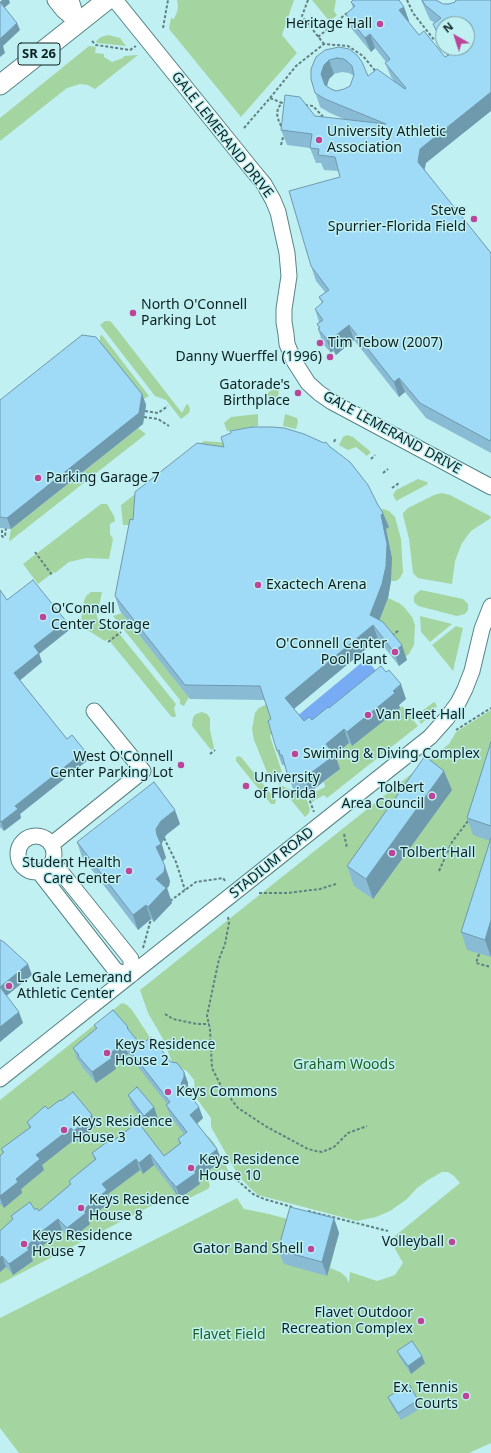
<!DOCTYPE html>
<html>
<head>
<meta charset="utf-8">
<style>
	body { margin:0 }
	#map { position:relative; width:491px; height:1453px; overflow:hidden; background:#c0f0f2; font-family:"Noto Sans",sans-serif }
	canvas { display:block }
	.north { position:absolute; left:435px; top:16px; width:40px; height:40px; box-sizing:border-box; background:#c0f0f2; border:1px solid #789d9e; border-radius:50%; rotate:321deg; font-size:11px; font-weight:700; line-height:16px; text-align:center; color:#0d2021 }
	.north::after { content:''; display:block; margin:auto; width:14px; height:18px; background:#bc4499; clip-path:polygon(50% 0,100% 100%,50% 72%,0 100%) }
</style>
</head>
<body>
<div id="map">
<canvas width="491" height="1453"></canvas>
<div class="north">N</div>
</div>
<script>
const c = document.querySelector('canvas').getContext('2d');
c.lineJoin = 'round';
function fill(path, color) {
  c.fillStyle = color;
  c.fill(path, 'evenodd');
}
function poly(rows) {
  const path = new Path2D();
  for (const r of rows) {
    if (r.length === 3) {
      path.moveTo(r[0] + r[2], r[1]);
      path.arc(r[0], r[1], r[2], 0, 2 * Math.PI);
      continue;
    }
    path.moveTo(r[0], r[1]);
    for (let i = 2; i < r.length; i += 2) path.lineTo(r[i], r[i + 1]);
  }
  return path;
}
function trace(path, color, width, dash) {
  c.strokeStyle = color;
  c.lineWidth = width;
  c.lineCap = dash ? 'butt' : 'round';
  c.setLineDash(dash || []);
  c.stroke(path);
}
function write(font, color, halo, rows, align = 'center') {
  c.font = font + ' "Noto Sans",sans-serif';
  c.lineWidth = 3;
  c.setLineDash([]);
  c.textBaseline = 'middle';
  c.strokeStyle = halo;
  c.fillStyle = color;
  for (const [text, x, y, turn = 0] of rows) {
    c.save();
    c.translate(x, y);
    c.rotate((+turn || 0) * Math.PI / 180);
    c.textAlign = isNaN(turn) ? turn : align;
    if (halo) c.strokeText(text, 0, 0);
    c.fillText(text, 0, 0);
    c.restore();
  }
}
fill(poly([
	[177,0,294,0,282,35,297,53,241,117,169,29,171,18,174,19,177,12,178,6],
	[312,0,336,0,334,11,337,15,330,22],
	[108,35,120,38,126,46,97,43,96,41,101,37],
	[89,46,96,47,95,53,104,54,104,57,112,62,123,58,124,56,138,55,95,89,88,85,80,84,67,88,0,141,0,118],
	[105,321,110,321,113,324,182,413,186,405,188,404,190,409,189,413,181,419,166,400,155,396,100,325],
	[102,335,149,396,142,400,100,348,100,336],
	[275,389,279,390,277,404,266,404,266,395,271,390],
	[258,414,258,426,227,431,224,423,231,417],
	[285,414,297,418,298,422,296,429,283,426],
	[138,428,146,434,10,541,9,540,11,529],
	[347,435,353,437,371,452,367,456,356,447,348,450,339,445,343,437],
	[204,441,232,443,130,529,129,525,123,525,121,505],
	[418,479,427,482,428,484,396,501,393,495,396,490],
	[442,493,450,495,490,516,491,518,471,531,462,543,455,561,452,584,423,579,418,578,413,573,409,539,403,515,403,513,408,508,434,495],
	[101,504,107,504,114,516,115,521,110,524,110,534,113,539,109,559,86,558,69,562,55,573,54,572,38,584,23,564],
	[383,509,389,511,395,517,401,539,403,572,400,578,396,581,391,581,392,558,386,529,389,527,381,510],
	[421,590,463,599,468,604,468,610,465,614,457,616,418,606,414,602,414,596,418,592],
	[91,592,102,592,99,606,96,613,98,620,104,626,113,626,176,704,174,708,176,716,175,717,172,717,170,715,108,639,105,641,84,628,81,621,84,601,86,596],
	[388,598,399,603,404,607,412,617,415,625,414,645,409,654,405,657,379,620],
	[122,613,189,697,184,706,180,704,180,700,113,616],
	[420,616,452,624,430,642,421,632],
	[456,626,463,628,453,671,432,645],
	[434,702,436,704,437,707,433,708,430,716,421,724,415,716],
	[267,704,278,729,270,736,282,772,275,774,271,782,254,740,252,729,255,713,259,708],
	[402,706,418,726,327,798,324,795,312,802,309,795,325,787,324,782,340,769,323,748,341,750,349,743,352,746],
	[491,710,491,1443,469,1453,19,1453,0,1428,0,1318,237,1198,244,1209,269,1214,339,1233,330,1268,340,1272,346,1277,349,1283,350,1272,377,1281,395,1275,403,1263,390,1240,460,1183,454,1176,448,1172,442,1172,428,1180,417,1188,407,1199,390,1211,376,1217,357,1221,258,1195,249,1187,238,1175,211,1127,211,1118,194,1095,195,1090,194,1080,187,1071,178,1067,172,1062,163,1039,148,1013,140,990,449,744,456,732],
	[202,712,207,714,210,718,210,730,214,748,211,750,192,726,193,717,196,714],
	[238,756,241,757,276,800,275,804,271,804,236,761,236,758],
	[278,784,294,791,295,795,305,794,310,809,309,813,305,817],
	[122,1003,127,1005,132,1010,149,1036,148,1040,188,1083,188,1088,185,1095,203,1118,188,1131,200,1131,209,1137,214,1143,229,1172,230,1176,227,1178,222,1169,208,1179,210,1186,208,1189,177,1204,172,1195,0,1284,0,1100]
]), '#a4d5a1');
fill(poly([
	[366,659,381,677,310,734,296,717]
]), '#77acf4');
const minor = poly([
	[55,0,63,10,78,23],
	[71,0,78,23],
	[115,0,254,172,264,184,273,200,278,212,287,253,289,276,284,309,284,322,286,334,287,344,294,361,308,383,319,393,332,402,491,487],
	[36,854,18],
	[52,844,143,771,94,711],
	[39,872,116,971,131,975,131,959,53,862],
	[0,1079,430,737,447,718,458,703,465,689,472,671,482,629,491,606]
]);
const major = poly([
	[0,85,107,0]
]);
trace(minor, '#588587', 17);
trace(major, '#588587', 21);
trace(poly([
	[308,0,302,16,324,44],
	[407,0,413,13,435,41],
	[163,28,168,0],
	[318,37,347,13],
	[92,41,96,45,130,50,136,46],
	[270,98,296,66,324,44,348,46,363,56,377,73],
	[305,105,313,106,325,119],
	[244,128,270,98,282,103,278,108,277,114,279,122,283,129],
	[281,145,283,137,286,138],
	[145,411,158,413,168,406],
	[144,417,158,419,169,426],
	[334,442,336,438],
	[371,459,375,455],
	[383,473,388,469],
	[392,488,399,483],
	[2,530,2,536,3,537,5,536,6,528],
	[35,552,52,575],
	[392,636,399,630],
	[108,642,121,632],
	[377,644,382,641],
	[456,730,491,708],
	[210,754,215,750],
	[274,780,281,783],
	[308,796,314,812],
	[344,834,347,848],
	[164,838,176,862,185,890],
	[439,871,452,842,468,821],
	[259,893,287,893,320,889,336,884],
	[170,901,196,882,223,878,226,882],
	[228,917,229,923,225,944,219,959,207,1016,210,1029,212,1068,221,1086,238,1108,267,1127,308,1149,316,1151,322,1152,327,1150,334,1147,348,1133,367,1126],
	[143,948,151,919],
	[479,954,476,963,491,967],
	[165,1014,173,1019,197,1024,209,1024],
	[237,1180,253,1194,264,1199,292,1207],
	[308,1211,388,1231]
]), '#608182', 2, [3, 2]);
trace(minor, '#fff', 15);
trace(major, '#fff', 19);
fill(poly([
	[421,0,436,0,443,4,491,0,426,163,424,170,491,253,491,453,426,418,405,392,399,397,354,340,336,355,333,351,331,353,323,344,318,329,319,329,317,324,319,322,315,309,322,303,319,297,325,292,316,281,311,266,340,177,338,171,324,170,321,163,316,163,310,148,287,145,281,130,315,116,346,120,330,113,320,107,311,79,339,47,368,76,394,81,391,77,385,63,386,62,375,48,371,52,351,28,346,14,353,8,351,2,404,7,409,21,408,22,419,35,445,57,447,56,444,48,467,48,443,24,443,47,439,38,433,24,435,23,430,20],
	[342,72,349,73,354,76,350,86,344,89,336,91,331,89,327,86,329,79,334,74],
	[142,394,146,405,143,424,11,529,0,528,0,400],
	[378,505,383,513,389,527,386,529,392,558,391,581,388,598,379,620,407,660,399,666,378,639,294,709,304,721,312,720,329,708,406,699,399,705,400,708,352,746,349,743,335,755,340,769,310,792,301,795,300,793,295,795,286,769,284,765,282,765,277,751,271,719,265,700,190,699,120,611,115,596,133,520],
	[0,590,7,600,66,621,69,630,39,654,42,662,20,680,67,739,85,751,88,760,20,814,21,818,4,831,1,828,0,828],
	[491,742,491,957,467,950,461,932,490,841,473,835,467,818],
	[452,790,373,899,354,886,347,866],
	[180,824,166,835,162,843,162,845,166,858,163,861,170,881,169,886,167,888,172,903,154,922,151,919,138,930,82,857,77,842],
	[94,1025,128,1027,129,1030,141,1045,171,1062,184,1072,188,1083,188,1088,187,1091,203,1118,197,1124,221,1160,198,1180,200,1184,180,1198,177,1194,176,1194,154,1165,143,1174,140,1170,108,1194,111,1201,88,1220,90,1224,71,1239,62,1230,41,1247,42,1248,31,1256,33,1261,13,1275,6,1267,0,1272,0,1231,12,1220,11,1216,35,1210,39,1211,70,1184,69,1181,94,1160,92,1153,113,1141,164,1156,179,1144,178,1139,184,1134,170,1116,166,1105,167,1104,128,1054,114,1064,116,1069,96,1083,82,1067,81,1064,77,1059,73,1048,96,1029],
	[128,1095,154,1107,158,1119,148,1127,132,1106],
	[61,1101,96,1126,78,1142,75,1139,42,1165,44,1170,21,1189,22,1193,4,1208,0,1204,0,1156,3,1154,1,1149,29,1128,27,1122],
	[334,1218,339,1233,327,1276,284,1264,278,1250],
	[397,1351,425,1363,411,1374,400,1358],
	[388,1397,418,1400,421,1408,401,1420,391,1405]
]), '#89bcd4');
fill(poly([
	[2,0,9,0,10,3,3,9,0,2],
	[404,7,409,21,405,25,399,10],
	[17,23,20,30,3,46,5,53,0,57,0,39],
	[370,34,375,48,371,52,365,38],
	[329,60,334,74,329,79,326,89,321,74,324,65],
	[491,92,491,111,426,163,423,177,418,162,420,149],
	[349,325,354,340,336,355,330,340],
	[328,337,333,351,331,353,326,338],
	[399,378,405,392,399,397,394,382],
	[142,394,146,405,143,424,11,529,7,518],
	[383,513,389,527,386,529,392,558,391,581,388,598,376,629,370,615,381,515],
	[66,621,69,630,39,654,42,662,18,682,14,673,34,646],
	[373,625,378,639,290,712,285,698],
	[402,645,407,660,399,666,394,652],
	[401,684,406,699,399,705,400,708,352,746,347,732],
	[344,729,349,743,335,755,340,769,310,792,304,778,326,744],
	[85,751,88,760,20,814,21,818,4,831,1,822,15,806],
	[444,771,452,790,373,899,366,879],
	[175,810,180,824,166,835,162,843,162,845,166,858,162,862,156,847,156,829,161,821],
	[165,866,170,881,169,886,167,888,172,903,154,922,148,907,156,879],
	[146,905,151,919,138,930,133,915],
	[491,920,491,957,485,940],
	[28,964,32,975,4,998,0,987],
	[19,1012,23,1023,0,1042,0,1027],
	[124,1043,128,1054,114,1064,116,1069,96,1083,92,1072,109,1054],
	[184,1072,188,1083,188,1088,185,1095,181,1084],
	[154,1107,158,1119,148,1127,144,1116],
	[199,1107,203,1118,194,1126,190,1115],
	[92,1115,96,1126,78,1142,74,1131],
	[71,1128,75,1139,42,1165,44,1170,21,1189,22,1193,4,1208,0,1198,0,1196,16,1179,36,1155],
	[217,1149,221,1160,198,1180,200,1184,180,1198,176,1187,193,1170],
	[150,1154,154,1165,143,1174,139,1163],
	[136,1159,140,1170,108,1194,111,1201,88,1220,90,1224,71,1239,67,1228,83,1210,102,1184],
	[172,1182,177,1194,176,1194,172,1183],
	[334,1218,339,1233,327,1276,322,1262],
	[58,1219,62,1230,41,1247,37,1235],
	[38,1237,42,1248,31,1256,33,1261,13,1275,9,1264,26,1246],
	[2,1256,6,1267,0,1272,0,1258],
	[422,1356,425,1363,411,1374,408,1366]
]), '#6f99ad');
const building = poly([
	[353,0,399,0,404,7,399,10,419,35,424,31,445,57,449,55,446,48,467,48,467,24,443,24,443,43,433,24,441,18,425,5,422,0,436,0,443,4,449,4,455,2,456,0,491,0,491,92,420,149,418,162,491,253,491,439,490,441,420,403,399,378,394,382,349,325,330,340,328,337,326,338,318,329,320,328,317,324,323,320,315,309,323,302,319,297,329,290,311,266,289,191,340,177,335,157,318,155,319,149,310,148,312,134,281,130,285,95,300,97,315,116,386,124,325,99,315,93,311,79,311,69,316,57,325,50,339,47,349,49,357,55,362,62,368,76,377,69,405,89,406,88,385,63,390,59,370,34,365,38,346,14,355,6,351,2,353,0],
	[337,58,344,59,348,62,352,66,354,75,350,86,344,89,336,91,331,89,325,85,321,74,324,65,329,60,337,58],
	[0,2,17,23,0,39,0,2],
	[82,335,96,337,142,394,139,413,7,518,0,517,0,400,82,335],
	[252,427,272,427,284,428,304,434,324,443,326,442,329,446,350,462,368,485,378,505,383,513,381,515,387,544,386,566,382,584,370,615,383,622,402,645,394,652,373,625,285,698,304,721,309,717,312,720,328,707,329,708,381,666,386,672,389,670,401,684,393,691,395,693,347,732,344,729,326,744,335,755,304,778,295,781,295,779,289,780,282,755,280,755,279,750,277,751,268,721,271,719,260,686,185,685,115,596,130,519,133,520,135,492,197,443,224,447,221,437,231,433,230,431,252,427],
	[33,580,66,621,34,646,39,653,14,673,67,739,72,735,85,751,15,806,18,809,1,822,0,821,0,590,7,600,33,580],
	[491,742,491,826,467,818,491,742],
	[425,756,444,771,366,879,347,866,425,756],
	[154,782,175,810,161,821,156,829,157,835,161,844,156,847,165,866,164,872,156,879,166,888,148,907,146,905,133,915,77,842,154,782],
	[491,838,491,920,485,940,461,932,491,838],
	[0,940,4,942,28,964,0,987,19,1012,0,1027,0,940],
	[113,1010,128,1027,127,1028,141,1045,151,1037,171,1062,177,1063,184,1072,184,1077,181,1084,199,1107,190,1115,217,1149,193,1170,196,1173,176,1187,172,1182,172,1183,150,1154,139,1163,136,1159,102,1184,107,1190,83,1210,86,1213,67,1228,58,1219,37,1235,38,1237,26,1246,29,1250,9,1264,2,1256,0,1258,0,1231,13,1219,11,1216,30,1202,35,1210,37,1208,39,1211,71,1184,69,1181,96,1159,92,1153,111,1139,113,1141,138,1122,164,1156,181,1143,178,1139,187,1132,166,1105,170,1102,124,1043,109,1054,112,1058,92,1072,78,1056,79,1055,73,1048,97,1028,94,1025,113,1010],
	[137,1087,154,1107,144,1116,128,1095,137,1087],
	[73,1092,92,1115,74,1131,71,1128,36,1155,40,1159,16,1179,18,1182,0,1196,0,1156,4,1152,1,1149,31,1127,27,1122,45,1106,48,1109,60,1100,61,1101,73,1092],
	[290,1207,334,1218,322,1262,278,1250,290,1207],
	[412,1341,422,1356,408,1366,397,1351,412,1341],
	[409,1384,418,1400,398,1413,388,1397,409,1384]
]);
fill(building, '#9fdbf7');
trace(building, '#6f99ad', 1);
for (const [x, y, r, color] of [
	[380,24,4,"#bc4499"],
	[319,140,4,"#bc4499"],
	[474,219,4,"#bc4499"],
	[133,313,4,"#bc4499"],
	[320,343,4,"#bc4499"],
	[330,357,4,"#bc4499"],
	[298,393,4,"#bc4499"],
	[38,478,4,"#bc4499"],
	[258,585,4,"#bc4499"],
	[43,617,4,"#bc4499"],
	[395,652,4,"#bc4499"],
	[368,715,4,"#bc4499"],
	[295,754,4,"#bc4499"],
	[181,765,4,"#bc4499"],
	[246,786,4,"#bc4499"],
	[432,796,4,"#bc4499"],
	[392,853,4,"#bc4499"],
	[129,871,4,"#bc4499"],
	[9,986,4,"#bc4499"],
	[107,1053,4,"#bc4499"],
	[168,1092,4,"#bc4499"],
	[64,1130,4,"#bc4499"],
	[191,1168,4,"#bc4499"],
	[81,1208,4,"#bc4499"],
	[452,1242,4,"#bc4499"],
	[24,1244,4,"#bc4499"],
	[311,1249,4,"#bc4499"],
	[421,1321,4,"#bc4499"],
	[466,1396,4,"#bc4499"]
]) {
  const dot = new Path2D();
  dot.arc(x, y, r, 0, 2 * Math.PI);
  c.fillStyle = color;
  c.fill(dot);
  trace(dot, '#c0f0f2', 1.5);
}
for (const [x, y, w] of [
	[39,54,42]
]) {
  const box = new Path2D();
  box.roundRect(x - w / 2, y - 11, w, 22, 3);
  c.fillStyle = '#c0f0f2';
  c.fill(box);
  trace(box, '#0d2021', 1);
}
write('bold 13px', '#0d2021', null, [
	["SR 26",39,54]
]);
write('14px', '#0d2021', '#c0f0f2', [
	["Heritage Hall",372,24,"right"],
	["University Athletic",327,132],
	["Association",327,148],
	["Steve",466,211,"right"],
	["Spurrier-Florida Field",466,227,"right"],
	["North O'Connell",141,305],
	["Parking Lot",141,321],
	["Tim Tebow (2007)",328,343],
	["Danny Wuerffel (1996)",322,357,"right"],
	["Gatorade's",290,385,"right"],
	["Birthplace",290,401,"right"],
	["Parking Garage 7",46,478],
	["Exactech Arena",266,585],
	["O'Connell",51,609],
	["Center Storage",51,625],
	["O'Connell Center",387,644,"right"],
	["Pool Plant",387,660,"right"],
	["Van Fleet Hall",376,715],
	["Swiming & Diving Complex",303,754],
	["West O'Connell",173,757,"right"],
	["Center Parking Lot",173,773,"right"],
	["University",254,778],
	["of Florida",254,794],
	["Tolbert",424,788,"right"],
	["Area Council",424,804,"right"],
	["Tolbert Hall",400,853],
	["Student Health",121,863,"right"],
	["Care Center",121,879,"right"],
	["L. Gale Lemerand",17,978],
	["Athletic Center",17,994],
	["Keys Residence",115,1045],
	["House 2",115,1061],
	["Keys Commons",176,1092],
	["Keys Residence",72,1122],
	["House 3",72,1138],
	["Keys Residence",199,1160],
	["House 10",199,1176],
	["Keys Residence",89,1200],
	["House 8",89,1216],
	["Keys Residence",32,1236],
	["House 7",32,1252],
	["Volleyball",444,1242,"right"],
	["Gator Band Shell",303,1249,"right"],
	["Flavet Outdoor",413,1313,"right"],
	["Recreation Complex",413,1329,"right"],
	["Ex. Tennis",458,1388,"right"],
	["Courts",458,1404,"right"]
], 'left');
write('14px', '#0d2021', '#c0f0f2', [
	["GALE LEMERAND DRIVE",222,135,52],
	["GALE LEMERAND DRIVE",392,433,29],
	["STADIUM ROAD",272,863,-39]
]);
write('14px', '#1e601e', '#c0f0f2', [
	["Graham Woods",344,1065],
	["Flavet Field",229,1335]
]);
</script>
</body>
</html>
